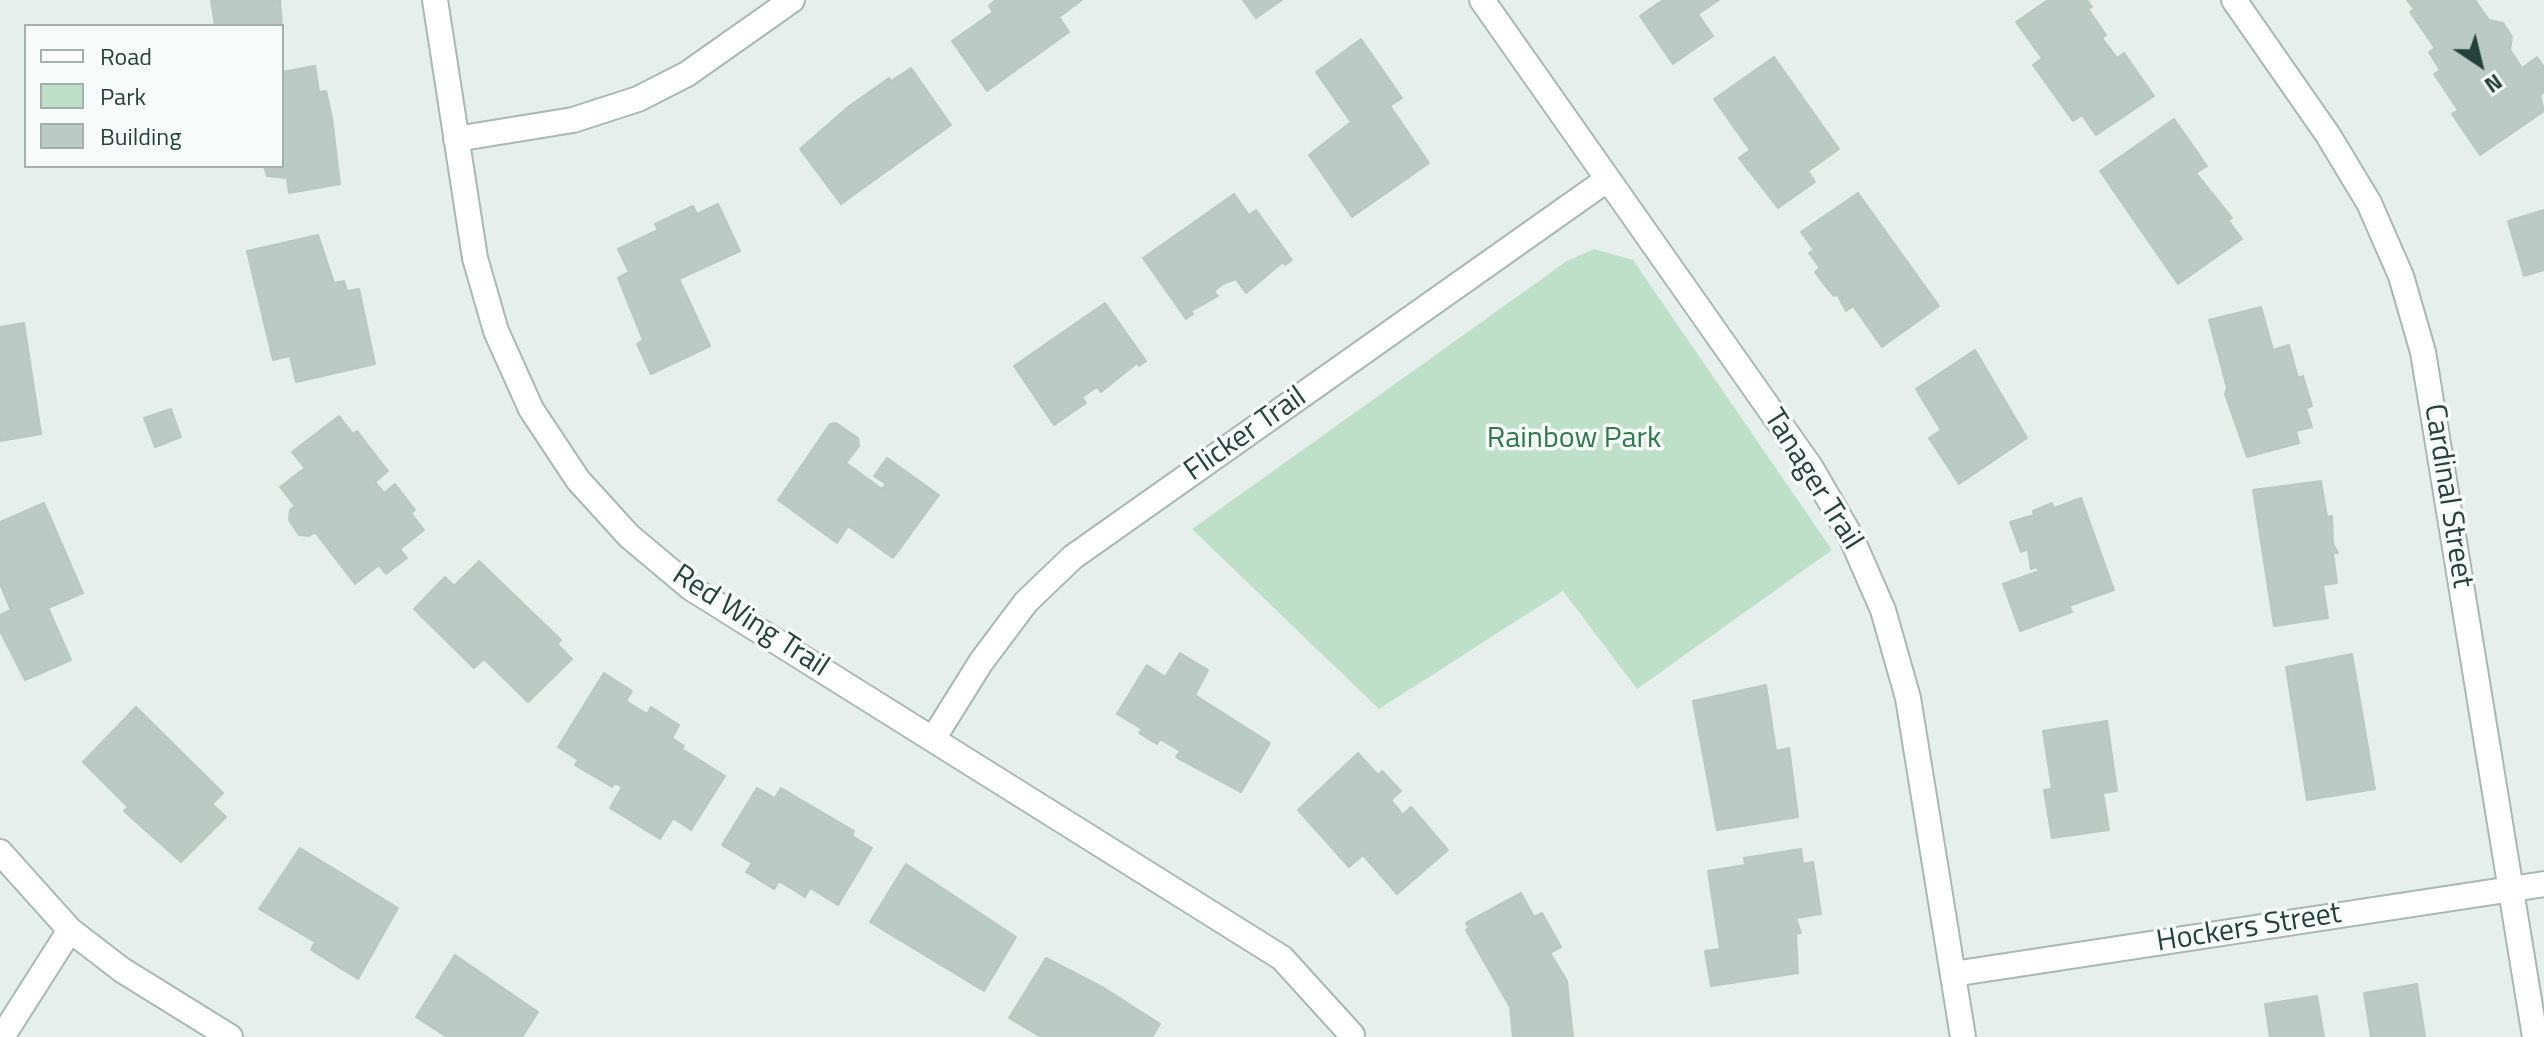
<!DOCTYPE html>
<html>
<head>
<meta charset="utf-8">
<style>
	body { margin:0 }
	#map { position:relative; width:2544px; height:1037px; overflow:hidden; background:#e6efeb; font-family:"Titillium Web",sans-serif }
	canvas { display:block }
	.legend { position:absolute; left:24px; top:24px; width:260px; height:144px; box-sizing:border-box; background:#f7fbf9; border:2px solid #a3b1ad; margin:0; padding:10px 14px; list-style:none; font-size:24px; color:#24423a }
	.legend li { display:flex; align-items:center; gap:16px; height:40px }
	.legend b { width:40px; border:2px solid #a3b1ad }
	.north { position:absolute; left:2440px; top:24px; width:80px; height:80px; -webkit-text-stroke:6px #f7fbf9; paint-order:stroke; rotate:145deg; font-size:22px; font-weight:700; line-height:32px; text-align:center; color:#24423a }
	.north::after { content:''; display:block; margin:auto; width:28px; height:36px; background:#24423a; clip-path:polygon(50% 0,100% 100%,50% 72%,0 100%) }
</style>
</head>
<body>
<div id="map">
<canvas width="2544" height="1037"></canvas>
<ul class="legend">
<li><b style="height:10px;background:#fff"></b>Road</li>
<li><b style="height:22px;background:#bfe0c8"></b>Park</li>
<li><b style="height:22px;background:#bbcac4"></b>Building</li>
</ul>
<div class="north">N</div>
</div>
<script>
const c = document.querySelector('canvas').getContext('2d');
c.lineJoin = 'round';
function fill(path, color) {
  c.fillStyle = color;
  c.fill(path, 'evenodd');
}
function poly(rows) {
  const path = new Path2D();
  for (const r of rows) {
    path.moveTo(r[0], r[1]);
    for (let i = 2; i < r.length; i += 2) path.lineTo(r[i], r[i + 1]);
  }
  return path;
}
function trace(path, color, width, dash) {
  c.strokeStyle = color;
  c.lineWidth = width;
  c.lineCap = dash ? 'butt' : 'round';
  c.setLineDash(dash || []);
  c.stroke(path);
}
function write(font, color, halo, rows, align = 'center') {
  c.font = font + ' "Titillium Web",sans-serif';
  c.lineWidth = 7;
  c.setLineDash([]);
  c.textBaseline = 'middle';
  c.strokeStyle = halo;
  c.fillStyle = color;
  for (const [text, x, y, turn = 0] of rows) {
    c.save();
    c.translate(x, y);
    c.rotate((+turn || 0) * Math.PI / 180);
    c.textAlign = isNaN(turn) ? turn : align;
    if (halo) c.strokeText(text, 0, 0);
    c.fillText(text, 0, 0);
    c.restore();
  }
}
fill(poly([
	[1594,249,1633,260,1832,550,1637,689,1563,591,1379,709,1192,529,1567,261]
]), '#bfe0c8');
const building = poly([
	[211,0,280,0,282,26,215,26,211,0],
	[996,0,1082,0,1059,17,1069,32,987,91,952,41,993,12,989,6,996,0],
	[1243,0,1282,0,1256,18,1243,0],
	[1663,0,1719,0,1698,14,1713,36,1673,64,1640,16,1663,0],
	[2048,0,2087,0,2092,7,2088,9,2106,35,2102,38,2117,58,2124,53,2154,96,2096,135,2082,115,2073,121,2033,65,2042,58,2016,22,2048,0],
	[2407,0,2475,0,2489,20,2503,23,2512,37,2510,50,2522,68,2537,57,2544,67,2544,92,2540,95,2544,111,2480,155,2452,114,2458,110,2434,74,2440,70,2429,52,2435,48,2410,12,2414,9,2407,0],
	[1361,39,1402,98,1390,106,1429,163,1352,217,1309,155,1351,122,1316,72,1361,39],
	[1774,57,1839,149,1808,171,1815,182,1778,208,1739,158,1750,150,1714,99,1774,57],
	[315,66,319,92,326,91,332,118,340,184,289,193,287,178,267,176,264,166,282,166,282,72,315,66],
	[911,68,951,125,841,204,800,149,848,107,889,78,891,81,911,68],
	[2174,119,2207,166,2196,173,2232,218,2228,220,2242,239,2178,284,2100,171,2174,119],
	[1858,193,1939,306,1882,347,1853,306,1846,311,1837,294,1834,296,1820,279,1815,272,1820,268,1809,253,1814,250,1801,232,1858,193],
	[1234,194,1249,215,1256,210,1292,260,1285,265,1283,262,1246,293,1236,279,1223,284,1214,291,1218,296,1191,311,1193,314,1186,319,1143,258,1234,194],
	[718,204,740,251,679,279,710,346,651,374,637,344,643,340,618,278,629,272,618,249,658,230,655,224,693,206,697,214,718,204],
	[2544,210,2544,270,2524,276,2508,221,2544,210],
	[318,235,334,283,344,281,347,291,359,289,375,364,296,382,290,356,273,360,247,251,318,235],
	[1105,303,1146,361,1139,366,1137,363,1101,392,1097,387,1082,397,1086,403,1054,425,1014,366,1105,303],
	[2261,307,2273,350,2289,345,2298,378,2303,376,2312,406,2306,408,2312,427,2296,431,2299,443,2247,457,2225,394,2227,388,2209,320,2261,307],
	[24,323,41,434,0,441,0,327,24,323],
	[1975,350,2027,438,1959,484,1929,438,1941,430,1916,389,1975,350],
	[171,409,181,437,155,447,144,418,171,409],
	[339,416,353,434,357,431,388,471,375,482,384,493,395,484,415,510,411,513,424,530,400,549,407,558,386,574,379,565,355,584,315,532,309,536,299,535,289,520,290,510,295,506,280,487,305,468,292,452,339,416],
	[836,423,858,438,859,446,846,463,882,489,886,484,874,476,887,458,939,495,893,558,848,526,837,543,778,500,830,424,836,423],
	[2321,481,2327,517,2332,516,2333,544,2338,553,2333,553,2337,583,2323,585,2328,618,2274,626,2253,490,2321,481],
	[2081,498,2114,590,2069,606,2072,612,2020,631,2003,584,2039,571,2037,567,2031,569,2028,549,2021,552,2010,522,2034,515,2033,511,2052,503,2054,508,2081,498],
	[44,503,83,593,48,608,71,660,25,680,0,631,0,615,11,610,0,584,0,522,44,503],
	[479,561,561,640,557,644,572,659,528,702,484,659,474,668,414,609,445,577,454,586,479,561],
	[1180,653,1208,670,1195,695,1270,743,1241,792,1176,757,1180,751,1160,739,1157,744,1139,733,1142,729,1117,714,1147,665,1165,677,1180,653],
	[2352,654,2375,789,2307,800,2286,667,2352,654],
	[604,673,632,691,626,701,647,714,651,707,679,725,672,738,684,746,682,749,725,776,691,830,673,818,660,839,610,808,622,787,615,783,612,787,575,765,578,760,558,747,604,673],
	[1766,685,1776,751,1789,748,1798,817,1717,830,1693,701,1766,685],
	[136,707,223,793,212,804,226,817,181,862,124,811,128,807,83,762,136,707],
	[2107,721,2117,791,2103,793,2109,830,2052,838,2044,790,2052,789,2043,731,2107,721],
	[1358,753,1378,775,1382,771,1401,791,1391,800,1403,815,1411,807,1448,850,1397,894,1363,855,1349,867,1298,810,1358,753],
	[757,788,775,798,781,788,854,831,852,836,872,848,838,905,810,888,805,897,779,881,774,889,746,872,752,863,722,845,757,788],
	[300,848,398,908,358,979,311,950,315,942,259,909,300,848],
	[1801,849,1803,864,1813,862,1821,914,1796,918,1801,933,1796,934,1798,973,1711,986,1705,951,1720,949,1708,871,1745,865,1744,858,1801,849],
	[906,864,1016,937,984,991,870,922,906,864],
	[1521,893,1534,917,1542,913,1561,947,1550,953,1567,981,1573,1037,1513,1037,1510,1007,1466,930,1469,928,1466,923,1521,893],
	[455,955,538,1012,522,1037,447,1037,416,1017,455,955],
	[1046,958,1104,988,1160,1024,1152,1037,1041,1037,1009,1018,1046,958],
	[2417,984,2425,1037,2371,1037,2364,993,2417,984],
	[2317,996,2324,1037,2270,1037,2265,1004,2317,996]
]);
fill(building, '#bbcac4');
trace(building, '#b8c9c2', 2);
const street = poly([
	[435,0,475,258,496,331,531,409,578,480,629,536,691,588,1282,958,1352,1035],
	[1482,0,1811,468,1851,537,1883,610,1908,698,1963,1037],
	[2234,0,2328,135,2369,203,2401,276,2423,352,2535,1037],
	[456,139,573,120,638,99,687,74,792,0],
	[933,739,981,662,1026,602,1073,557,1608,179],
	[0,852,70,930,122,970,230,1037],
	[1953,974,2544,884],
	[2,1037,70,930]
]);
trace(street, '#a8b8b2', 28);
trace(street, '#fff', 24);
write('30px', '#24423a', '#f7fbf9', [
	["Flicker Trail",1246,435,-35],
	["Tanager Trail",1812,480,58],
	["Cardinal Street",2447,496,81],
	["Red Wing Trail",750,622,33],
	["Hockers Street",2249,929,-9]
]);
write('30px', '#2d7a4b', '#f7fbf9', [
	["Rainbow Park",1574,440]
]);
</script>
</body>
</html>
